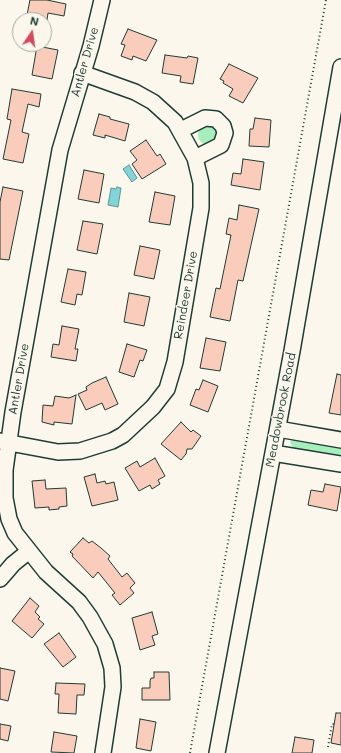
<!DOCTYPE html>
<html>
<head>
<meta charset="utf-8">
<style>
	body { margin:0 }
	#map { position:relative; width:341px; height:753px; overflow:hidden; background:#fbf7ec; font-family:Mali,sans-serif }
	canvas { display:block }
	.north { position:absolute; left:12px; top:12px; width:40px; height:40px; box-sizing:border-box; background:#fbf7ec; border:1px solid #a3ada2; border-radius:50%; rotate:13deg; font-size:11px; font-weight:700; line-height:16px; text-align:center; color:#1f3d34 }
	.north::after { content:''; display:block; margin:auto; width:14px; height:18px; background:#d1495b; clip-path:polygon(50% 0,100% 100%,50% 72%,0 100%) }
</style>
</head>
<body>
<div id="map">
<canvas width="341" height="753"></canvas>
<div class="north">N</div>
</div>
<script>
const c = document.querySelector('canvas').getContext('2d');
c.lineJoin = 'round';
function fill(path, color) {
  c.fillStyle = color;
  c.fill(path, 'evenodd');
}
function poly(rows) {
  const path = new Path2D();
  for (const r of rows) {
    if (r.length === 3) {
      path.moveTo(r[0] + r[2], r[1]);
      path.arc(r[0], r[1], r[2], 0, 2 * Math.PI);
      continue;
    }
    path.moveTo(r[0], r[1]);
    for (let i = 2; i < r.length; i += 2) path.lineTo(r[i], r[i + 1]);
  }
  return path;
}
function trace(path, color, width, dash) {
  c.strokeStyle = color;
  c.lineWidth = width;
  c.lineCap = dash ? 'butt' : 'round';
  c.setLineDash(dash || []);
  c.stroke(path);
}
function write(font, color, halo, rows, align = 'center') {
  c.font = font + ' Mali,sans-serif';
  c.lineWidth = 3;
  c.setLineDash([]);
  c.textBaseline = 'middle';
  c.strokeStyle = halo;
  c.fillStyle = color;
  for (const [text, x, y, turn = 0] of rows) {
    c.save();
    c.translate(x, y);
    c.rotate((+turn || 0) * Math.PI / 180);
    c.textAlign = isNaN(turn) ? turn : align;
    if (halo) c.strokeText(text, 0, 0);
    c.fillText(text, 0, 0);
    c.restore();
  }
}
fill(poly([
	[208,135,10],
	[295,438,341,447,341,457,293,448,290,442]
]), '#a6efbd');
const water = poly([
	[129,165,137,178,132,182,123,169,129,165],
	[117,187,121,188,118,207,108,205,111,188,116,189,117,187]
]);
fill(water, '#82d4d8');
trace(water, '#5a9896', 1);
const building = poly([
	[30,0,47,0,66,4,64,16,48,13,47,20,26,20,30,0],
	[128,29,157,40,146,61,133,56,132,60,121,56,125,45,121,44,128,29],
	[37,46,58,50,52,79,32,75,37,46],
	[165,55,187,58,188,56,198,58,193,84,180,82,181,76,162,73,165,55],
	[229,64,258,78,243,103,229,96,233,89,223,83,224,81,220,79,229,64],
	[12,89,41,94,39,107,28,104,22,132,29,134,23,163,3,159,11,120,7,119,12,89],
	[99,114,110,117,110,119,129,124,125,141,105,135,105,138,93,135,99,114],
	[255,118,271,120,269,147,249,146,250,129,253,129,255,118],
	[146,140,157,156,160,154,166,164,142,179,132,164,137,160,130,151,146,140],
	[243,159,264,162,260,190,231,185,233,173,241,174,243,159],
	[84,170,104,174,99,203,78,199,84,170],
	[3,187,23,191,9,260,0,259,0,202,3,187],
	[155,192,175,196,170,225,149,222,155,192],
	[239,205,259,209,243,281,238,280,230,321,210,317,216,288,220,289,231,235,226,234,229,218,237,220,239,205],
	[83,221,103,224,97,254,77,250,83,221],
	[140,246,160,250,154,279,134,275,140,246],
	[68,269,86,272,82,295,77,294,75,305,61,302,68,269],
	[129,293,150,297,144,326,124,322,129,293],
	[62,326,79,329,75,349,78,349,76,361,51,357,53,344,59,345,62,326],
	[206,338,226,342,220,371,200,368,206,338],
	[127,344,147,350,143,361,140,360,134,377,119,372,127,344],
	[337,374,341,375,341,415,329,413,337,374],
	[106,377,118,404,105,410,102,403,86,410,78,394,87,390,86,387,92,383,106,377],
	[203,380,218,386,208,412,190,405,196,389,199,390,203,380],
	[76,395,72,424,54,422,54,425,42,422,43,405,53,406,55,396,69,398,76,395],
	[181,422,191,432,193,430,201,436,192,449,187,449,186,454,181,460,161,444,181,422],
	[155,458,165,476,158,480,160,484,152,489,150,485,139,491,125,468,137,461,140,467,155,458],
	[95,474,97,483,105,481,106,484,114,482,118,500,92,506,84,477,95,474],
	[45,480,46,489,66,488,67,506,59,507,59,509,49,510,49,507,35,508,32,481,45,480],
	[325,484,341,487,337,511,308,505,311,490,323,492,325,484],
	[83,538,89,543,92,541,101,548,110,556,108,559,122,577,127,573,135,583,130,588,134,593,120,605,112,595,115,593,98,572,93,578,72,556,73,554,70,552,83,538],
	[30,598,39,606,35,612,40,617,38,619,44,624,32,638,12,621,30,598],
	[152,612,158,634,152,636,155,645,140,650,132,618,152,612],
	[59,633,76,657,63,667,44,644,59,633],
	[0,668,15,671,8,701,0,699,0,668],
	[154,672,169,672,170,700,142,700,142,688,150,688,150,681,151,678,154,678,154,672],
	[56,683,85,684,84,695,77,695,76,714,58,713,59,694,55,694,56,683],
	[336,713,341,713,341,745,331,743,336,713],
	[140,719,156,722,151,751,136,748,140,719],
	[0,724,11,726,8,741,0,739,0,724],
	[54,732,77,736,74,753,51,752,54,732],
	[295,737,314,740,312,753,292,753,295,737]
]);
fill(building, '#f9ccbb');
trace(building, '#1f3d34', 1);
const minor = poly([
	[102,0,91,46,60,150,13,412,5,470,5,498,9,519,15,533,46,572,79,602,90,617,105,644,112,668,113,687,103,753],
	[181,130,205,118,216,119,223,126,225,133,221,145,195,158],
	[278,429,341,440],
	[0,441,58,452,80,451,112,441,123,435,153,407,167,389,175,362,201,208,201,183,195,158,175,122,153,102,135,92,82,73],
	[273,453,341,464],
	[0,579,13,564,29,551],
	[217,753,292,351,341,67]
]);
trace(minor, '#1f3d34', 18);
trace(poly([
	[328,747,332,724,334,724],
	[190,753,326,0]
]), '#1f3d34', 2, [1, 3]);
trace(minor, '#fbf7ec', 15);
write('12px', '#1f3d34', '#fbf7ec', [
	["Antler Drive",85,62,-74],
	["Reindeer Drive",186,295,-80],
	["Antler Drive",19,379,-80],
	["Meadowbrook Road",281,410,-79]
]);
</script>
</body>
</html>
